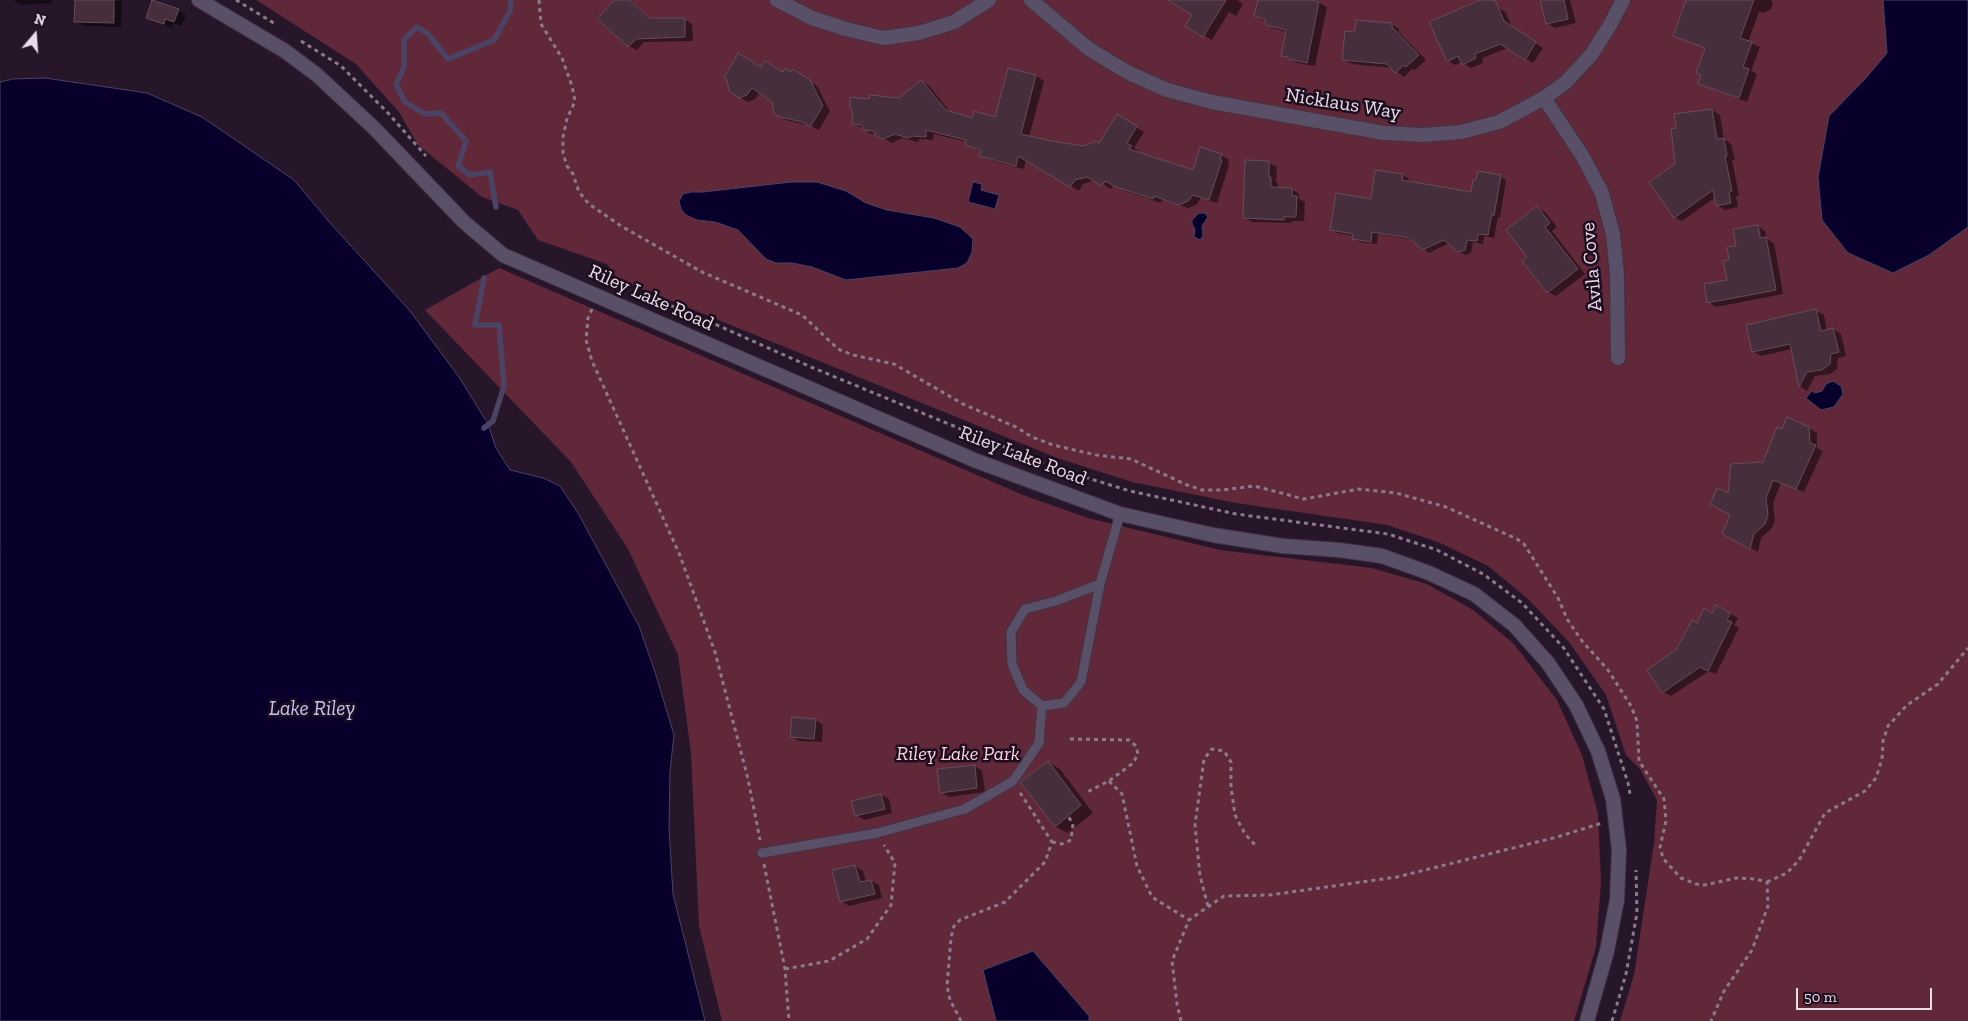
<!DOCTYPE html>
<html>
<head>
<meta charset="utf-8">
<style>
	body { margin:0 }
	#map { position:relative; width:1968px; height:1021px; overflow:hidden; background:#271629; font-family:"Zilla Slab",serif }
	canvas { display:block }
	.north { position:absolute; left:10px; top:10px; width:50px; height:50px; -webkit-text-stroke:4px #1d0d1f; paint-order:stroke; rotate:18deg; font-size:14px; font-weight:700; line-height:20px; text-align:center; color:#e7dce8 }
	.north::after { content:''; display:block; margin:auto; width:18px; height:22px; background:#e7dce8; clip-path:polygon(50% 0,100% 100%,50% 72%,0 100%) }
	.scale { position:absolute; left:1796px; top:988px; width:136px; height:22px; box-sizing:border-box; border:2px solid #e7dce8; border-top:0; padding-left:6px; font-size:15px; line-height:18px; white-space:nowrap; color:#e7dce8; -webkit-text-stroke:4px #1d0d1f; paint-order:stroke }
</style>
</head>
<body>
<div id="map">
<canvas width="1968" height="1021"></canvas>
<div class="north">N</div>
<div class="scale">50 m</div>
</div>
<script>
const c = document.querySelector('canvas').getContext('2d');
c.lineJoin = 'round';
function fill(path, color) {
  c.fillStyle = color;
  c.fill(path, 'evenodd');
}
function poly(rows) {
  const path = new Path2D();
  for (const r of rows) {
    path.moveTo(r[0], r[1]);
    for (let i = 2; i < r.length; i += 2) path.lineTo(r[i], r[i + 1]);
  }
  return path;
}
function trace(path, color, width, dash) {
  c.strokeStyle = color;
  c.lineWidth = width;
  c.lineCap = dash ? 'butt' : 'round';
  c.setLineDash(dash || []);
  c.stroke(path);
}
function write(font, color, halo, rows, align = 'center') {
  c.font = font + ' "Zilla Slab",serif';
  c.lineWidth = 5;
  c.setLineDash([]);
  c.textBaseline = 'middle';
  c.strokeStyle = halo;
  c.fillStyle = color;
  for (const [text, x, y, turn = 0] of rows) {
    c.save();
    c.translate(x, y);
    c.rotate((+turn || 0) * Math.PI / 180);
    c.textAlign = isNaN(turn) ? turn : align;
    if (halo) c.strokeText(text, 0, 0);
    c.fillText(text, 0, 0);
    c.restore();
  }
}
fill(poly([
	[256,0,1968,0,1968,1021,1620,1021,1634,975,1654,843,1657,800,1640,769,1626,755,1606,695,1569,642,1527,598,1488,566,1438,542,1387,525,1236,503,1132,482,1057,458,618,279,607,264,538,240,518,210,482,197,418,145,399,112,356,64],
	[499,268,1023,495,1088,518,1220,550,1372,568,1427,584,1473,610,1514,644,1557,700,1582,755,1598,814,1601,882,1596,947,1574,1021,722,1021,699,926,691,753,678,655,628,549,571,462,425,310]
]), '#61283a');
const water = poly([
	[1883,0,1968,0,1968,227,1929,255,1893,273,1848,253,1822,220,1818,177,1829,116,1866,78,1887,53,1883,0],
	[45,78,147,93,202,117,294,180,332,225,410,311,459,377,488,424,496,448,510,470,543,478,560,486,578,513,639,626,655,672,674,735,670,771,669,829,673,894,705,1021,0,1021,0,82,13,79,45,78],
	[791,182,817,182,846,191,866,203,887,210,934,218,960,227,973,239,972,252,967,263,958,268,846,280,812,267,792,263,776,263,766,259,738,230,715,222,697,220,686,215,681,209,679,201,683,194,691,192,703,192,791,182],
	[973,182,982,184,981,190,999,195,995,209,968,202,973,182],
	[1199,213,1205,213,1208,217,1202,226,1203,236,1200,240,1194,237,1195,229,1192,224,1192,220,1199,213],
	[1833,381,1841,386,1843,394,1834,407,1821,410,1806,398,1812,391,1815,393,1822,391,1826,384,1833,381],
	[1033,951,1089,1016,1089,1021,996,1021,983,970,1033,951]
]);
fill(water, '#08002b');
trace(water, '#4b4264', 1);
fill(poly([
	[13,0,52,0,52,3,21,5],
	[77,0,122,1,121,27,84,26,76,21],
	[616,0,630,0,653,20,684,19,692,24,693,41,644,42,637,50,629,46],
	[1170,0,1237,0,1243,4,1236,16,1229,12,1212,40,1187,26,1194,14],
	[1259,0,1314,0,1327,7,1315,66,1297,63,1282,55,1287,32,1275,29,1267,25,1266,21,1255,16],
	[1483,0,1487,0,1506,13,1512,28,1543,48,1533,63,1508,48,1482,58,1483,63,1471,68,1462,62,1455,65,1448,61],
	[1538,0,1570,0,1576,23,1555,28,1547,23,1542,3],
	[1713,0,1771,0,1773,4,1771,9,1764,13,1759,12,1748,42,1760,47,1751,71,1757,74,1747,102,1699,83,1706,48,1675,36],
	[178,10,186,15,182,26,173,23,172,28,148,17],
	[1391,24,1399,29,1399,32,1426,60,1415,70,1412,69,1404,77,1392,68,1352,64,1344,60,1356,34],
	[762,68,784,74,801,75,817,86,830,111,819,130,811,126,786,120,778,115,773,101,760,92,755,99,748,102,739,97],
	[1009,69,1036,76,1044,81,1029,137,1084,147,1100,145,1118,116,1144,132,1134,148,1139,151,1137,153,1193,171,1221,155,1229,160,1228,164,1229,165,1217,203,1201,198,1196,205,1188,208,1162,200,1161,203,1125,191,1114,185,1111,189,1095,180,1083,184,1079,191,1026,159,1024,169,989,160,981,155,982,152,966,145,967,142,934,134,933,140,920,139,917,142,903,138,892,143,876,134,871,134,853,123,870,100,899,99,921,81,929,86,951,113,973,119,996,118],
	[1712,110,1720,115,1724,139,1731,144,1735,160,1732,160,1739,195,1736,196,1738,207,1725,210,1717,205,1716,197,1682,221,1674,217,1677,129],
	[1269,163,1277,167,1276,182,1278,183,1278,189,1291,189,1299,194,1299,199,1305,202,1304,221,1292,221,1291,223,1252,222,1244,217],
	[1403,175,1409,179,1408,182,1472,193,1500,176,1506,180,1500,218,1498,217,1494,238,1484,236,1483,244,1473,242,1471,253,1465,255,1449,243,1429,253,1414,240,1378,234,1377,244,1359,242,1353,238,1354,236,1337,233,1331,229],
	[1537,207,1545,212,1557,227,1552,231,1585,274,1556,296,1548,292,1528,257],
	[1757,226,1765,231,1767,239,1774,243,1783,294,1716,307,1708,302,1728,281,1730,261,1737,247],
	[1757,230,1760,230,1762,244],
	[1816,311,1824,315,1827,331,1833,329,1841,334,1846,356,1838,358,1837,369,1830,374,1815,376,1807,391,1800,386,1792,349,1761,356,1753,351],
	[1808,428,1817,433,1817,448,1823,451,1804,492,1781,483,1773,503,1775,520,1772,528,1761,538,1758,552,1723,533,1731,515,1729,495,1764,464,1782,431],
	[1716,607,1738,618,1734,625,1739,628,1716,674,1709,671,1671,696,1663,692,1677,651,1698,624,1713,614],
	[816,720,823,725,822,742,799,741,791,736],
	[1048,762,1060,769,1093,813,1067,833,1055,826],
	[974,766,982,770,985,792,949,797,941,792],
	[881,795,889,799,892,813,864,820,856,815],
	[855,866,863,871,866,882,871,881,879,885,882,898,849,906,841,901]
]), '#0007');
trace(poly([
	[496,207,490,172,470,175,458,166,466,141,441,113,425,114,405,102,396,85,404,67,404,39,417,27,428,34,448,59,494,40,510,11,511,0],
	[484,278,475,325,499,325,504,386,493,421,484,428]
]), '#4b4264', 5.5);
const building = poly([
	[75,0,114,0,114,23,74,22,75,0],
	[152,0,179,9,174,22,165,19,164,24,146,18,152,0],
	[614,0,629,0,650,18,685,18,685,37,636,39,628,47,597,19,614,0],
	[1168,0,1226,0,1203,37,1185,26,1192,15,1168,0],
	[1258,0,1311,0,1319,2,1307,63,1288,59,1288,57,1281,56,1286,30,1266,25,1265,19,1254,16,1258,0],
	[1480,0,1495,0,1504,21,1536,42,1525,60,1500,44,1475,54,1476,58,1462,65,1458,56,1447,62,1429,22,1480,0],
	[1540,0,1564,0,1568,19,1546,24,1540,0],
	[1686,0,1754,0,1740,38,1752,42,1743,67,1749,69,1739,98,1698,84,1701,75,1696,73,1705,48,1673,36,1686,0],
	[1356,20,1392,23,1392,27,1419,55,1406,67,1404,65,1395,73,1387,64,1342,60,1345,31,1355,32,1356,20],
	[738,53,761,67,765,61,783,72,785,68,791,72,793,69,810,80,823,106,810,127,802,122,777,116,774,113,772,102,752,88,747,95,739,98,729,91,727,80,724,78,738,53],
	[1008,68,1036,75,1021,134,1051,141,1084,146,1096,141,1099,143,1117,114,1137,126,1127,143,1132,146,1129,149,1193,170,1200,147,1222,154,1220,160,1222,160,1209,200,1193,195,1188,201,1179,205,1154,196,1153,199,1116,187,1105,181,1102,186,1087,177,1075,180,1070,187,1018,156,1016,166,979,156,981,150,965,145,966,140,926,130,926,137,912,136,908,138,895,134,883,139,876,136,873,131,862,130,862,125,852,124,853,113,850,107,850,97,869,99,870,95,899,98,921,80,946,110,972,118,974,111,995,117,1008,68],
	[1712,109,1717,139,1724,138,1727,156,1725,156,1732,191,1729,192,1731,203,1716,206,1713,190,1674,218,1649,182,1675,164,1671,129,1676,128,1674,114,1712,109],
	[1245,160,1269,161,1269,177,1271,177,1271,187,1292,188,1292,196,1297,196,1296,217,1284,217,1284,220,1243,218,1245,160],
	[1375,170,1403,174,1402,180,1471,192,1473,180,1476,180,1478,171,1501,175,1494,216,1492,213,1488,235,1478,234,1477,241,1467,240,1465,250,1458,252,1444,240,1422,250,1410,238,1372,232,1371,242,1352,239,1353,234,1330,230,1336,193,1371,199,1375,170],
	[1537,206,1550,223,1545,227,1578,269,1547,293,1522,261,1527,257,1506,230,1537,206],
	[1758,225,1760,238,1766,237,1776,290,1707,303,1704,284,1727,280,1723,261,1729,260,1727,247,1736,246,1733,229,1758,225],
	[1816,309,1821,331,1833,328,1839,352,1831,354,1830,364,1822,370,1807,372,1799,387,1790,344,1752,352,1746,325,1816,309],
	[1787,417,1809,427,1810,443,1816,445,1796,489,1773,480,1766,498,1768,515,1765,524,1754,534,1750,549,1722,534,1730,515,1710,504,1717,488,1728,493,1731,464,1763,462,1777,427,1782,429,1787,417],
	[1716,605,1730,613,1727,620,1732,622,1708,671,1700,667,1662,693,1647,670,1676,650,1692,620,1697,623,1704,608,1712,613,1716,605],
	[792,717,816,719,814,739,790,737,792,717],
	[1048,761,1081,805,1055,827,1020,782,1048,761],
	[975,765,977,788,940,793,937,769,975,765],
	[881,794,885,809,855,816,851,801,881,794],
	[855,865,860,882,871,880,875,894,840,902,832,870,855,865]
]);
fill(building, '#462e3c');
trace(building, '#674d5c', 1);
const service = poly([
	[1100,584,1081,682,1064,703,1042,706,1023,690,1012,664,1011,632,1025,609,1056,601,1100,584,1120,514],
	[762,853,877,833,965,809,1013,781,1039,743,1042,706]
]);
const minor = poly([
	[777,0,812,18,846,29,883,38,919,33,954,22,989,0],
	[1031,0,1089,49,1127,72,1167,90,1212,102,1384,133,1423,135,1461,132,1499,122,1544,98,1565,83,1591,55,1610,25,1623,0],
	[1544,98,1583,157,1602,193,1605,205,1613,234,1617,275,1618,358]
]);
const tertiary = poly([
	[199,0,285,51,317,75,375,129,464,222,503,255,974,460,1120,514,1213,535,1283,546,1339,550,1382,556,1429,573,1474,594,1514,625,1548,663,1576,705,1598,751,1613,799,1619,850,1617,900,1607,951,1587,1021]
]);
trace(service, '#423244', 11);
trace(minor, '#423244', 16);
trace(tertiary, '#423244', 16);
trace(poly([
	[236,0,277,25],
	[539,0,541,24,562,58,572,86,575,101,567,119,563,137,563,153,567,166,573,174,579,192,589,204,621,226,702,272,802,315,838,349,853,355,894,364,963,404,1016,427,1032,437,1053,445,1096,455,1131,459,1187,485,1202,490,1223,490,1254,486,1304,499,1359,489,1396,493,1446,507,1517,539,1524,544,1558,598,1567,619,1582,641,1608,670,1631,706,1637,721,1639,761,1664,799,1666,821,1660,847,1663,858,1667,863,1681,878,1696,884,1705,885,1736,878,1755,879,1767,882,1768,906,1752,950,1724,991,1711,1021],
	[301,41,341,66,388,113,426,156],
	[641,296,681,309,811,367,1055,468,1130,491,1236,514,1388,534,1437,550,1483,574,1522,603,1563,647,1604,709,1628,783,1630,794],
	[592,309,588,318,586,340,592,361,679,553,715,652,748,779,760,840],
	[1070,739,1129,740,1136,746,1138,754,1133,763,1109,781,1087,792],
	[1109,781,1122,794,1137,866,1152,897,1189,920],
	[1052,842,1062,844,1071,840,1073,824,1068,816],
	[764,864,785,969,789,1021],
	[1767,882,1787,873,1799,860,1825,813,1865,791,1876,778,1882,759,1883,741,1888,726,1907,705,1938,684,1968,648],
	[1208,906,1200,876,1195,825,1204,759,1212,749,1224,751,1231,762,1231,787,1235,815,1245,834,1256,846],
	[785,969,829,961,867,939,891,905,895,863,884,845],
	[961,1021,950,1000,947,986,951,938,954,926,960,920,1005,902,1045,862,1052,842,1019,791],
	[1181,1021,1177,1004,1172,961,1189,920,1224,896,1270,895,1397,877,1557,837,1602,823],
	[1612,1021,1626,974,1637,913,1636,870]
]), '#897b8a', 3, [4, 4]);
trace(service, '#595067', 9);
trace(minor, '#595067', 14);
trace(tertiary, '#595067', 14);
write('20px', '#e7dce8', '#1d0d1f', [
	["Nicklaus Way",1343,104,9],
	["Avila Cove",1592,267,-95],
	["Riley Lake Road",651,298,24],
	["Riley Lake Road",1023,456,21]
]);
write('italic 20px', '#fcd4dd', '#1d0d1f', [
	["Riley Lake Park",958,754]
]);
write('italic 21px', '#bfc3f4', '#1d0d1f', [
	["Lake Riley",312,709]
]);
</script>
</body>
</html>
